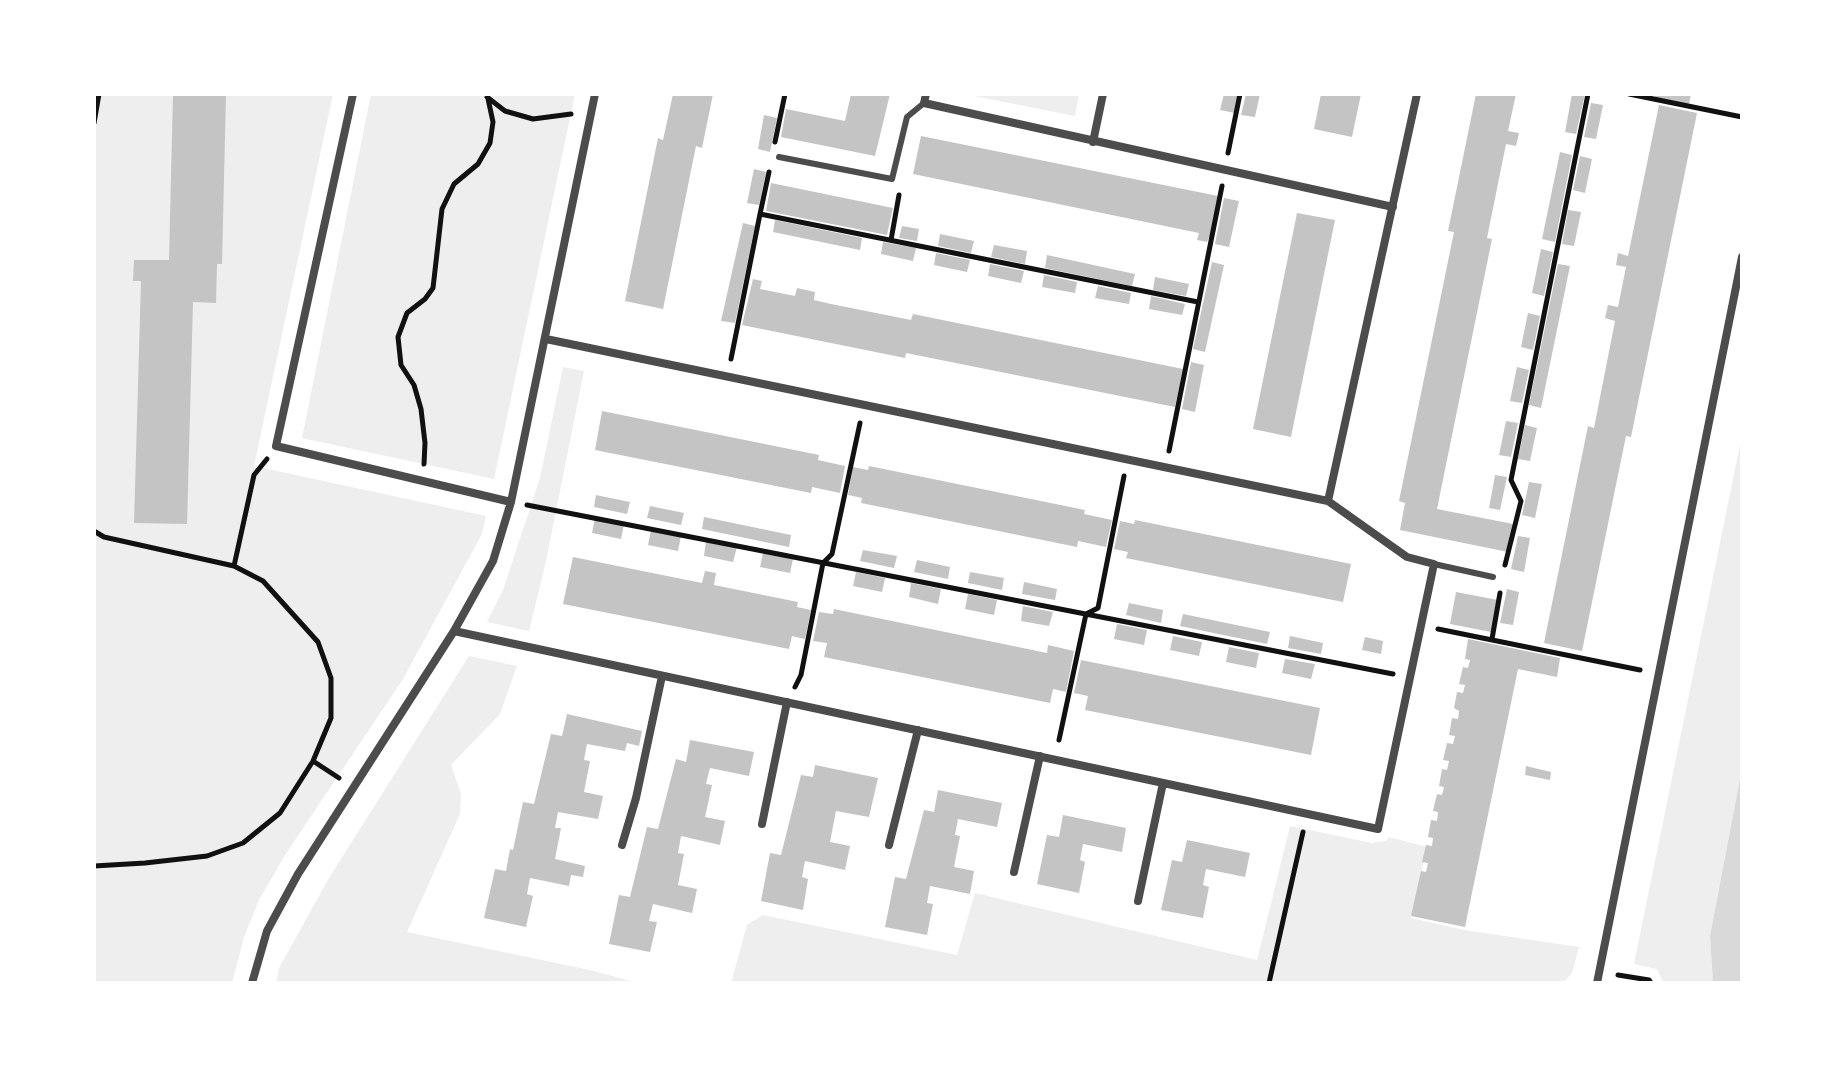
<!DOCTYPE html>
<html>
<head>
<meta charset="utf-8">
<style>
	body { margin:0 }
	#map { position:relative; width:1836px; height:1077px; overflow:hidden; background:#fff; font-family:"Work Sans",sans-serif }
	canvas { display:block }
	.frame { position:absolute; inset:0; border:96px solid #fff; pointer-events:none }
</style>
</head>
<body>
<div id="map">
<canvas width="1836" height="1077"></canvas>
<div class="frame"></div>
</div>
<script>
const c = document.querySelector('canvas').getContext('2d');
c.lineJoin = 'round';
function fill(path, color) {
  c.fillStyle = color;
  c.fill(path, 'evenodd');
}
function poly(rows) {
  const path = new Path2D();
  for (const r of rows) {
    path.moveTo(r[0], r[1]);
    for (let i = 2; i < r.length; i += 2) path.lineTo(r[i], r[i + 1]);
  }
  return path;
}
function trace(path, color, width, dash) {
  c.strokeStyle = color;
  c.lineWidth = width;
  c.lineCap = dash ? 'butt' : 'round';
  c.setLineDash(dash || []);
  c.stroke(path);
}
fill(poly([
	[94,94,333,94,254,466,486,516,482,534,403,679,285,855,259,900,244,937,232,983,94,983],
	[371,94,575,94,494,479,302,438],
	[964,94,1079,94,1075,116],
	[563,367,584,371,546,561,529,631,487,622,503,590,540,478],
	[1742,435,1742,768,1710,936,1713,983,1663,983,1657,969,1634,964],
	[469,656,517,666,500,714,451,765,461,794,460,814,407,932,590,970,638,983,276,983,279,968,329,878],
	[1290,826,1372,843,1386,841,1389,837,1427,847,1411,918,1464,930,1579,947,1572,973,1563,983,731,983,747,925,763,915,957,955,975,893,1257,960]
]), '#eee');
fill(poly([
	[1742,768,1742,983,1713,983,1710,936]
]), '#d9d9d9');
fill(poly([
	[173,94,226,94,222,264,217,264,216,303,193,302,187,524,134,523,141,281,133,281,134,260,169,260],
	[673,94,713,94,702,148,696,146,663,309,625,301,658,138,663,140],
	[851,94,890,94,875,156,781,137,786,109,845,121],
	[1224,94,1239,94,1235,113,1220,110],
	[1246,94,1260,94,1255,117,1241,115],
	[1321,94,1361,94,1352,137,1314,129],
	[1476,94,1516,94,1508,131,1519,133,1516,146,1506,144,1487,238,1492,239,1437,509,1513,524,1508,552,1400,530,1405,503,1399,501,1454,232,1448,231],
	[1572,94,1585,94,1576,134,1565,132],
	[1656,94,1691,94,1689,104,1655,97],
	[1591,103,1603,105,1596,139,1584,137],
	[1659,105,1697,113,1631,437,1626,436,1582,651,1544,643,1588,426,1594,428,1615,321,1605,318,1608,305,1618,307,1626,267,1616,265,1618,253,1628,256],
	[764,115,777,118,770,152,758,149],
	[921,136,1218,196,1210,235,1207,242,1197,240,1199,233,913,174],
	[1560,152,1572,155,1555,242,1542,239],
	[1580,156,1592,159,1585,193,1573,190],
	[754,169,766,172,759,205,747,203],
	[771,183,893,208,887,235,766,211],
	[1224,198,1239,201,1229,247,1215,244],
	[1568,210,1581,212,1574,246,1562,244],
	[1297,213,1335,220,1291,437,1253,429],
	[775,220,862,238,860,250,773,232],
	[743,223,755,226,735,323,721,321],
	[902,226,919,229,917,241,899,238],
	[940,234,974,241,971,253,938,246],
	[883,242,916,248,913,261,881,254],
	[994,245,1027,251,1025,264,991,257],
	[1541,249,1553,252,1544,296,1532,293],
	[936,253,970,260,967,272,934,265],
	[1047,255,1135,274,1132,286,1045,268],
	[1212,262,1224,265,1205,352,1193,349],
	[990,264,1024,271,1021,283,988,276],
	[1558,264,1570,266,1541,408,1529,405],
	[1044,275,1077,282,1075,293,1042,287],
	[1155,277,1189,284,1186,296,1153,290],
	[753,279,762,281,760,289,795,296,797,288,815,292,814,300,831,304,911,320,913,314,1183,369,1175,407,906,353,905,358,742,325],
	[1098,286,1131,293,1129,304,1095,298],
	[1151,296,1185,304,1182,315,1149,309],
	[1528,313,1540,316,1533,350,1521,347],
	[1191,362,1204,365,1195,412,1182,409],
	[1517,367,1529,370,1522,403,1510,401],
	[602,411,819,455,818,460,845,466,840,493,812,487,811,493,595,450],
	[1506,421,1518,423,1511,457,1499,455],
	[1525,425,1537,428,1530,461,1518,459],
	[869,466,1085,510,1084,514,1112,520,1106,547,1078,541,1077,547,861,503,862,498,848,495,853,467,868,470],
	[1495,475,1507,477,1500,510,1489,508],
	[1529,482,1542,484,1535,518,1522,515],
	[596,495,630,502,627,514,594,507],
	[650,506,684,513,681,525,647,518],
	[704,517,791,535,789,547,702,529],
	[595,518,624,524,621,539,592,533],
	[1135,520,1351,564,1343,602,1126,558,1128,552,1114,549,1120,521,1134,524],
	[651,530,681,536,678,551,648,545],
	[1518,536,1530,538,1524,572,1511,569],
	[706,541,737,547,733,562,704,556],
	[863,550,897,556,894,568,860,561],
	[763,553,793,559,790,573,760,567],
	[573,557,702,583,705,571,716,573,714,585,798,602,797,607,811,610,805,639,792,636,789,649,563,604],
	[917,560,950,567,948,579,914,572],
	[856,572,885,578,882,592,853,586],
	[970,572,1004,578,1002,590,968,583],
	[1024,582,1057,589,1055,600,1022,594],
	[911,583,941,589,938,604,909,597],
	[1507,589,1519,592,1513,625,1500,623],
	[1456,592,1498,600,1491,632,1450,624],
	[968,594,997,600,994,615,965,609],
	[1129,603,1163,610,1161,623,1126,615],
	[1023,606,1053,612,1049,626,1021,621],
	[834,609,1047,653,1048,645,1074,651,1066,692,1053,689,1050,703,824,657,827,643,813,641,819,612,833,614],
	[1183,614,1270,632,1267,644,1180,626],
	[1117,624,1147,630,1144,645,1114,639],
	[1173,636,1202,642,1199,656,1170,650],
	[1290,636,1323,643,1321,654,1288,648],
	[1365,637,1383,641,1381,654,1362,650],
	[1468,639,1560,658,1557,677,1518,669,1465,927,1411,916,1421,871,1426,872,1428,863,1422,862,1426,845,1432,846,1433,838,1428,837,1431,820,1437,821,1438,812,1433,811,1437,794,1442,795,1444,787,1439,786,1442,769,1447,770,1449,761,1443,760,1447,743,1453,744,1455,736,1449,735,1452,718,1458,719,1459,711,1454,708,1457,692,1463,693,1465,685,1459,684,1463,667,1468,668,1470,660,1465,659],
	[1229,647,1259,653,1256,668,1226,662],
	[1285,659,1315,664,1311,679,1282,673],
	[1081,660,1320,708,1311,755,1085,710,1088,696,1074,693],
	[567,714,642,731,639,746,627,743,625,751,587,744,584,760,590,761,584,792,603,796,598,819,558,812,555,828,561,828,555,859,585,866,583,877,571,875,569,886,530,878,527,894,533,896,526,927,484,918,495,869,506,871,510,849,513,850,523,802,534,804,551,734,562,736],
	[690,740,754,752,749,776,710,768,706,784,712,785,705,817,725,821,720,845,681,836,678,853,684,854,678,885,697,889,692,913,653,904,649,921,657,922,650,952,609,944,619,895,630,897,647,827,658,829,676,759,686,762],
	[815,765,878,778,869,817,836,811,830,842,850,846,845,870,805,861,802,877,808,879,803,910,761,901,770,853,781,855,801,775,813,777],
	[1526,766,1551,772,1550,780,1525,775],
	[938,790,1002,803,997,827,958,819,955,835,960,836,954,867,974,871,970,894,930,886,927,903,933,904,927,935,885,927,895,877,906,879,924,810,934,812],
	[1063,815,1126,828,1122,852,1083,844,1080,860,1085,862,1079,893,1037,884,1047,835,1059,837],
	[1187,840,1250,853,1245,877,1206,869,1203,885,1209,887,1203,918,1161,910,1172,860,1182,862]
]), '#c4c4c4');
trace(poly([
	[1629,94,1742,117],
	[487,97,505,111,533,119,571,114],
	[94,123,99,94],
	[775,142,785,94],
	[1228,153,1240,94],
	[760,214,769,172],
	[891,240,899,195],
	[731,359,760,214,1198,302],
	[1169,451,1222,186],
	[424,464,425,443,421,409,414,385,401,365,398,337,407,313,425,299,433,288,442,209,454,184,478,164,490,143,493,122,487,94],
	[527,505,1393,674],
	[94,531,104,537,234,566,254,475,267,459],
	[1505,565,1521,501,1511,480,1588,94],
	[1438,629,1640,670],
	[1492,639,1500,593],
	[795,687,801,675,823,563,832,554,860,423],
	[1059,740,1086,614,1098,608,1124,476],
	[313,761,339,778],
	[94,866,145,863,207,856,243,843,280,813,313,761,331,718,331,678,318,642,263,581,234,566],
	[1618,975,1649,980,1651,983],
	[1269,983,1303,832]
]), '#111', 5);
trace(poly([
	[779,157,892,179,907,117,924,103],
	[1434,564,1493,577]
]), '#4c4c4c', 6);
trace(poly([
	[353,94,276,446,511,502],
	[926,94,924,103,1393,207],
	[1093,142,1103,94],
	[546,339,1328,501],
	[454,631,1378,829,1434,564,1407,557,1328,501,1417,94],
	[762,824,787,702],
	[622,845,636,798,662,676],
	[889,845,918,730],
	[1014,872,1040,756],
	[1138,901,1163,783],
	[252,983,267,931,298,874,454,631,493,561,511,502,595,94],
	[1597,983,1742,257]
]), '#4c4c4c', 8);
</script>
</body>
</html>
